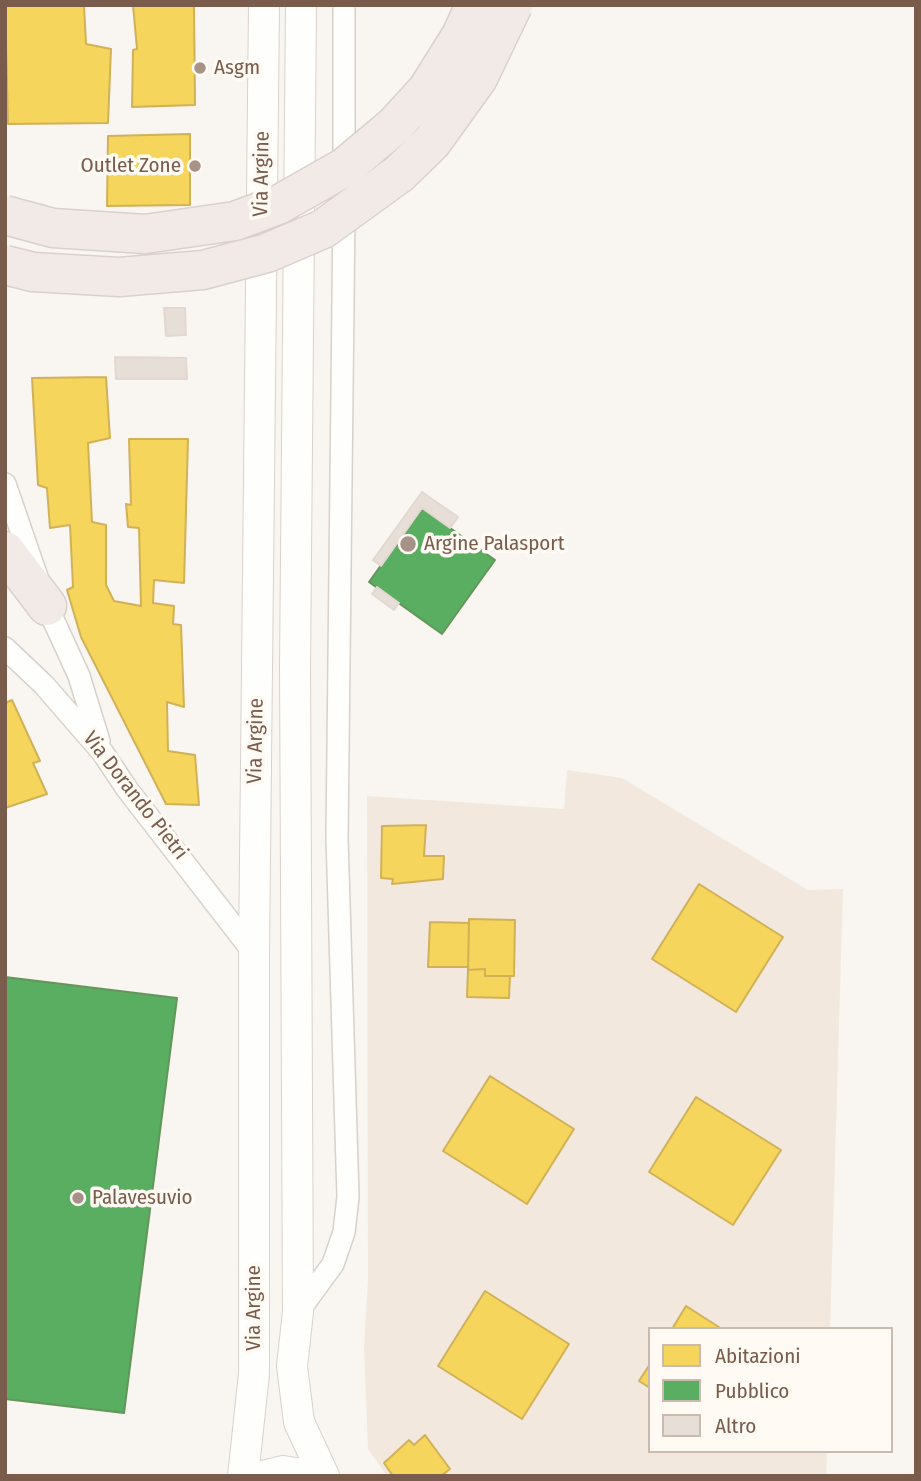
<!DOCTYPE html>
<html>
<head>
<meta charset="utf-8">
<style>
	body { margin:0 }
	#map { position:relative; width:921px; height:1481px; overflow:hidden; background:#f9f5f0; font-family:"Fira Sans Condensed",sans-serif }
	canvas { display:block }
	.frame { position:absolute; inset:0; border:7px solid #7a5c4d; pointer-events:none }
	.legend { position:absolute; left:648px; top:1327px; width:245px; height:126px; box-sizing:border-box; background:#fffaf3; border:2px solid #cabbb1; margin:0; padding:9px 12px; list-style:none; font-size:21px; color:#7a5c4d }
	.legend li { display:flex; align-items:center; gap:14px; height:35px }
	.legend b { width:35px; border:2px solid #cabbb1 }
</style>
</head>
<body>
<div id="map">
<canvas width="921" height="1481"></canvas>
<div class="frame"></div>
<ul class="legend">
<li><b style="height:19px;background:#f6d55c"></b>Abitazioni</li>
<li><b style="height:19px;background:#5aae61"></b>Pubblico</li>
<li><b style="height:19px;background:#e6ded7"></b>Altro</li>
</ul>
</div>
<script>
const c = document.querySelector('canvas').getContext('2d');
c.lineJoin = 'round';
function fill(path, color) {
  c.fillStyle = color;
  c.fill(path, 'evenodd');
}
function poly(rows) {
  const path = new Path2D();
  for (const r of rows) {
    path.moveTo(r[0], r[1]);
    for (let i = 2; i < r.length; i += 2) path.lineTo(r[i], r[i + 1]);
  }
  return path;
}
function trace(path, color, width, dash) {
  c.strokeStyle = color;
  c.lineWidth = width;
  c.lineCap = dash ? 'butt' : 'round';
  c.setLineDash(dash || []);
  c.stroke(path);
}
function write(font, color, halo, rows, align = 'center') {
  c.font = font + ' "Fira Sans Condensed",sans-serif';
  c.lineWidth = 7;
  c.setLineDash([]);
  c.textBaseline = 'middle';
  c.strokeStyle = halo;
  c.fillStyle = color;
  for (const [text, x, y, turn = 0] of rows) {
    c.save();
    c.translate(x, y);
    c.rotate((+turn || 0) * Math.PI / 180);
    c.textAlign = isNaN(turn) ? turn : align;
    if (halo) c.strokeText(text, 0, 0);
    c.fillText(text, 0, 0);
    c.restore();
  }
}
fill(poly([
	[567,770,622,778,808,890,843,889,830,1329,650,1329,650,1451,827,1451,826,1476,387,1476,368,1449,364,1347,368,1279,367,796,564,809]
]), '#f2e8de');
const homes = poly([
	[5,5,84,5,86,44,111,49,108,123,8,124,5,5],
	[133,5,194,5,195,105,132,107,133,50,137,49,133,5],
	[190,134,190,205,107,206,108,136,190,134],
	[106,377,110,438,88,443,92,522,106,525,106,585,114,601,141,606,139,528,128,527,126,504,131,505,129,439,188,439,184,583,154,580,153,603,174,606,173,624,181,625,184,707,167,702,168,751,195,755,199,805,166,804,81,637,67,590,73,587,70,525,50,528,47,488,38,485,32,378,106,377],
	[12,700,40,761,33,763,47,794,5,808,5,703,12,700],
	[426,825,424,856,444,856,443,879,392,884,393,879,381,878,382,826,426,825],
	[699,884,783,937,736,1012,652,959,699,884],
	[469,919,515,920,514,976,485,976,485,969,468,970,469,919],
	[430,922,469,923,468,967,428,967,430,922],
	[485,969,485,976,510,976,509,998,467,997,468,970,485,969],
	[490,1076,574,1129,527,1204,443,1151,490,1076],
	[696,1097,781,1150,733,1225,649,1172,696,1097],
	[485,1291,569,1344,522,1419,438,1366,485,1291],
	[686,1306,722,1329,672,1329,686,1306],
	[650,1364,650,1388,639,1381,650,1364],
	[425,1435,450,1469,441,1476,393,1476,384,1463,409,1440,414,1445,425,1435]
]);
fill(homes, '#f6d55c');
trace(homes, '#d1b158', 2);
const public = poly([
	[422,508,495,560,442,634,369,582,422,508],
	[5,977,177,998,124,1413,5,1399,5,977]
]);
fill(public, '#5aae61');
trace(public, '#64955b', 2);
const building = poly([
	[164,308,185,308,186,335,166,336,164,308],
	[115,357,186,358,187,379,116,379,115,357],
	[422,492,458,517,450,528,422,508,381,566,373,560,422,492],
	[377,587,399,603,394,610,372,594,377,587]
]);
fill(building, '#e6ded7');
trace(building, '#e2d8d2', 2);
const street = poly([
	[344,5,344,169],
	[5,484,47,606,79,676,99,741],
	[5,648,44,685,103,753,127,789,254,953],
	[298,1312,333,1264,344,1232,348,1197,337,838,344,211]
]);
const secondary = poly([
	[301,5,295,666,298,1312,292,1366,299,1422,324,1476],
	[243,1476,254,1374,254,953,264,5],
	[263,1476,283,1471,314,1476]
]);
const highway = poly([
	[5,551,47,606]
]);
trace(street, '#d7d1cb', 24);
trace(secondary, '#d9d2cb', 32);
trace(highway, '#dad1cc', 41);
trace(street, '#fefefd', 21);
trace(secondary, '#fefefd', 30);
trace(highway, '#f2eae7', 38);
const highwayBridge = poly([
	[5,215,53,228,145,234,235,221,278,205,345,167,394,126,427,90,461,36,475,5],
	[5,265,33,272,119,277,203,270,267,253,323,229,399,174,432,142,478,78,513,5]
]);
trace(highwayBridge, '#dad1cc', 41, []);
trace(highwayBridge, '#f2eae7', 38);
for (const [x, y, r, color] of [
	[200,68,7,"#a69286"],
	[195,166,7,"#a69286"],
	[408,544,9,"#a69286"],
	[78,1198,7,"#a69286"]
]) {
  const dot = new Path2D();
  dot.arc(x, y, r, 0, 2 * Math.PI);
  c.fillStyle = color;
  c.fill(dot);
  trace(dot, '#fffaf3', 2.5);
}
write('21px', '#7a5c4d', '#fffaf3', [
	["Asgm",214,68],
	["Outlet Zone",181,166,"right"],
	["Argine Palasport",424,544],
	["Palavesuvio",92,1198]
], 'left');
write('21px', '#7a5c4d', '#fffaf3', [
	["Via Argine",262,174,-89],
	["Via Argine",256,741,-89],
	["Via Dorando Pietri",135,796,52],
	["Via Argine",254,1308,-90]
]);
</script>
</body>
</html>
